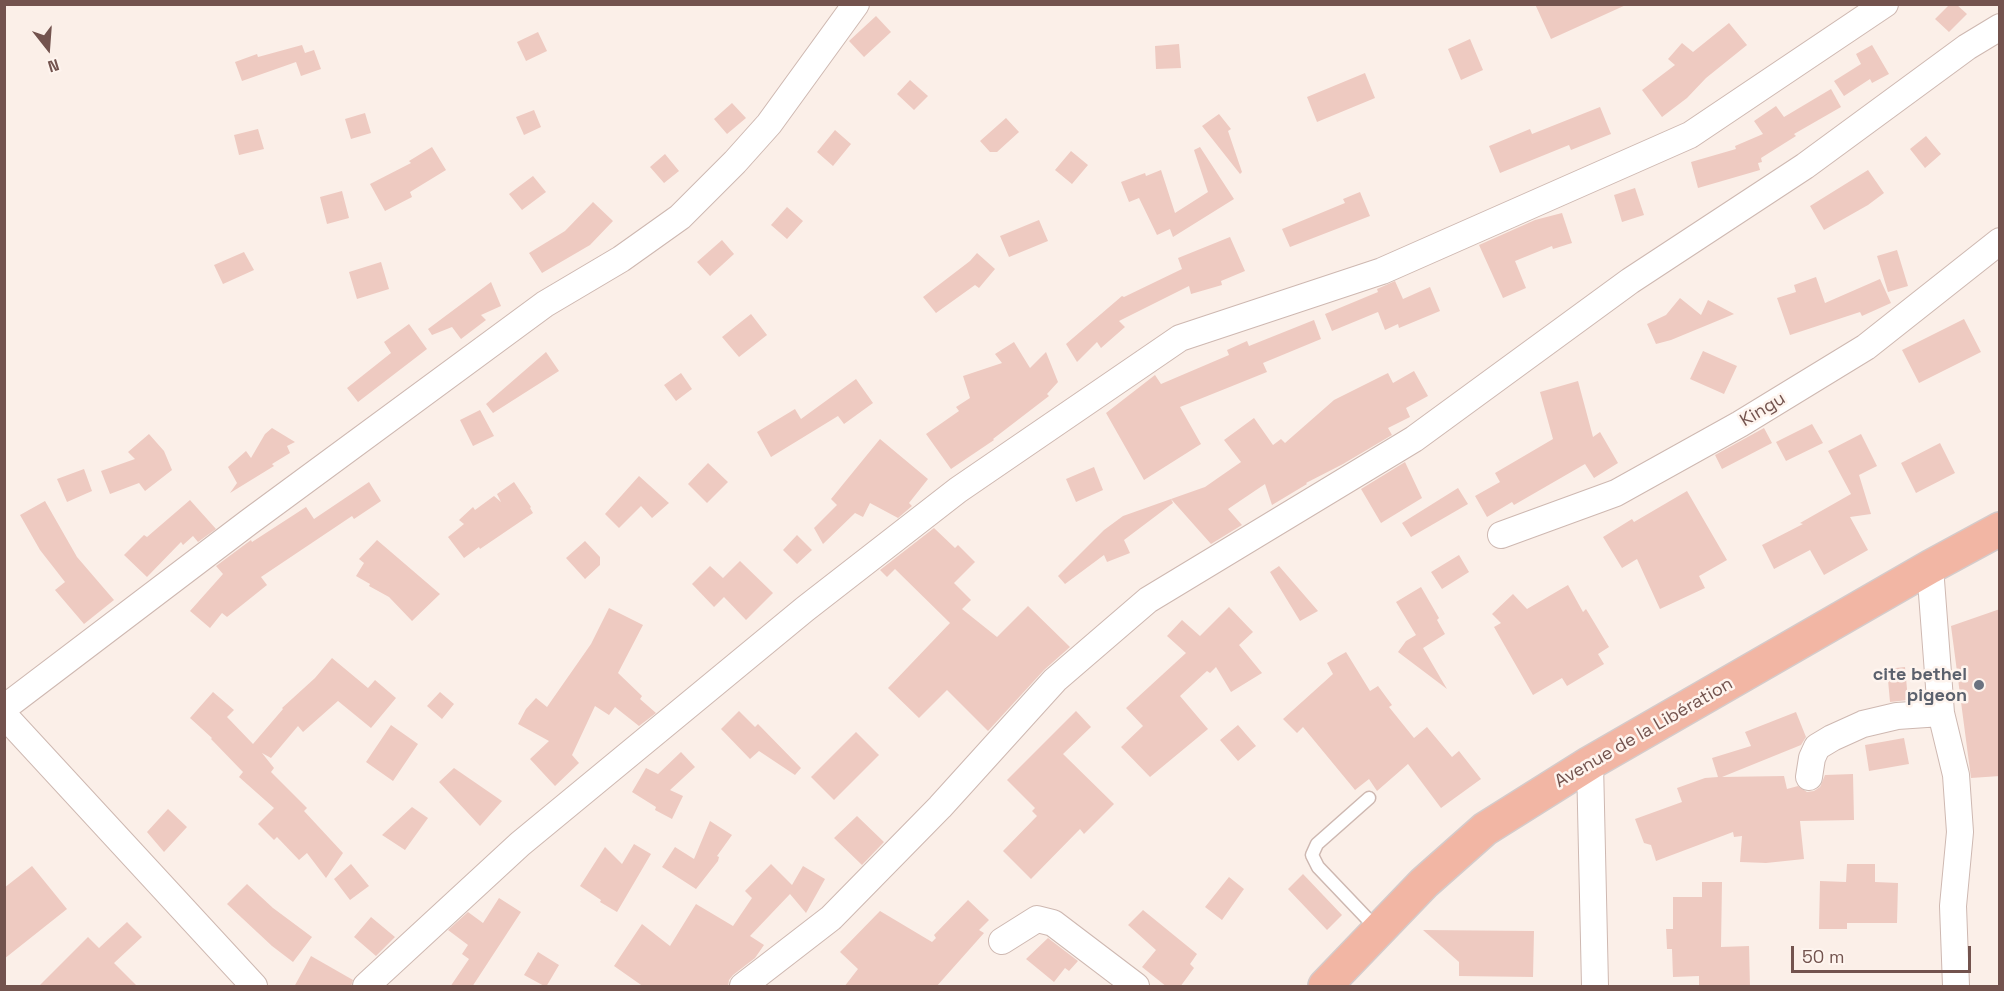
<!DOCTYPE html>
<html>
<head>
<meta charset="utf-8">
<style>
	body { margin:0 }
	#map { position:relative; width:2004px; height:991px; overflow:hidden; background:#fbefe8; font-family:"Space Grotesk",sans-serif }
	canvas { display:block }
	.frame { position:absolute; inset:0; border:6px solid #73534e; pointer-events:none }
	.north { position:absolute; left:18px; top:18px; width:60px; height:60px; -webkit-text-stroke:4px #fef4ee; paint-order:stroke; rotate:163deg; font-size:16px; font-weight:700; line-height:24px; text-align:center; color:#73534e }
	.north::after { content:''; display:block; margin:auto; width:21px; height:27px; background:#73534e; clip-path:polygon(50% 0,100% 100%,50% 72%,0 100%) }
	.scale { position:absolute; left:1791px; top:946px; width:180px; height:27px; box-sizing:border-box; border:3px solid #73534e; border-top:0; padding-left:8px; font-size:18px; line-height:21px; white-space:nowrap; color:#73534e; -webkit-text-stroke:4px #fef4ee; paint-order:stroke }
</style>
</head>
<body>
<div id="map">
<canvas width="2004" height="991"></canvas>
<div class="frame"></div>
<div class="north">N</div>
<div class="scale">50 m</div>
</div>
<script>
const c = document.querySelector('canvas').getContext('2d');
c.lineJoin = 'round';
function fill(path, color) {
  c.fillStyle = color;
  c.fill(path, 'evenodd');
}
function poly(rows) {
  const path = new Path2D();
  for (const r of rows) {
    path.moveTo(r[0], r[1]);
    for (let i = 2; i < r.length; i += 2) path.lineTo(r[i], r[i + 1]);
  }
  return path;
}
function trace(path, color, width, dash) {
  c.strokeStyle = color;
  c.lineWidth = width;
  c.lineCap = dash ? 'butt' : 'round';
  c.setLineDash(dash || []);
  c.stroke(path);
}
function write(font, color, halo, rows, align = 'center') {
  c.font = font + ' "Space Grotesk",sans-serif';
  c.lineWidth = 5;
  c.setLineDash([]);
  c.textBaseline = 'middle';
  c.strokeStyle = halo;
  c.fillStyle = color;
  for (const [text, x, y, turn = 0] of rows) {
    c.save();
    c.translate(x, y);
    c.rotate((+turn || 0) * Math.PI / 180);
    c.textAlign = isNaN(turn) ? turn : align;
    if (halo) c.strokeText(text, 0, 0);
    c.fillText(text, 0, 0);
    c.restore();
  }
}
fill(poly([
	[1535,4,1628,4,1551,39],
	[1950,4,1956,4,1967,14,1949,32,1935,19],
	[876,16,891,32,864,57,849,41],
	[1729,23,1747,45,1706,78,1687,98,1662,117,1642,90,1675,65,1668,59,1682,43,1693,52],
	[538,32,547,51,526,61,517,42],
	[1470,39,1483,70,1461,80,1448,49],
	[1179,44,1181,68,1156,69,1155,46],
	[302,45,305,53,314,50,321,69,301,76,296,62,242,81,235,62,257,54,258,57],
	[1872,45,1889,74,1872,83,1870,79,1844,96,1834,81,1861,64,1856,54],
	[1365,73,1375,98,1317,122,1307,97],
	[910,80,928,96,914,110,897,94],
	[1831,89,1841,107,1794,134,1796,136,1761,158,1762,162,1758,163,1760,170,1698,188,1691,162,1736,149,1735,146,1763,134,1754,121,1776,106,1784,117],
	[732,103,746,118,727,134,714,119],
	[1600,107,1611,134,1571,150,1569,145,1500,173,1489,146,1530,129,1532,134],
	[534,110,541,127,524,135,516,117],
	[365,113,371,133,351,139,345,119],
	[1219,114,1231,129,1228,131,1242,172,1240,174,1202,126],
	[1006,118,1019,132,997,152,990,152,980,141],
	[258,129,264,149,239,155,234,135],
	[835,130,851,144,833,166,817,152],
	[1926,136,1941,154,1925,168,1910,149],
	[432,147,446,170,410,192,412,197,385,211,370,184,411,163,409,161],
	[1200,147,1234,199,1173,237,1170,229,1157,235,1139,198,1129,202,1121,182,1145,173,1146,176,1161,170,1175,213,1208,192,1194,150],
	[1071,151,1088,165,1072,184,1055,170],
	[665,154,679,171,664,183,650,167],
	[1868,170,1884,193,1868,205,1824,230,1810,206],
	[533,176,546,192,522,210,509,194],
	[1635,188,1644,215,1622,222,1614,195],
	[342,191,349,218,327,224,320,197],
	[1360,192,1370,216,1290,247,1282,229,1345,203,1343,199],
	[593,202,613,221,590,245,542,273,529,253,565,231],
	[787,207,803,221,787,239,771,225],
	[1562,213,1572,243,1553,249,1552,246,1515,261,1526,288,1503,298,1479,245,1535,220],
	[1039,220,1048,241,1009,257,1000,236],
	[1230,237,1245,271,1221,281,1222,285,1191,294,1189,286,1119,321,1125,327,1101,348,1097,342,1077,362,1066,344,1122,296,1124,297,1182,269,1178,258],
	[722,240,734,254,710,276,697,262],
	[1897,250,1908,286,1888,292,1877,256],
	[244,252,254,270,223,284,214,265],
	[977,253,995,269,979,288,975,285,936,313,923,297,970,261],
	[381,262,389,289,357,299,349,272],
	[1816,277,1825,303,1880,279,1891,303,1862,316,1860,312,1790,335,1777,298,1796,292,1794,285],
	[1395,281,1403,299,1430,287,1440,311,1399,328,1398,324,1385,330,1378,312,1332,331,1325,314,1378,292,1377,289],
	[491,282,501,306,481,315,486,320,461,339,452,327,432,335,428,329],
	[1680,298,1701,315,1708,300,1734,314,1671,340,1656,344,1647,324,1666,315],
	[751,314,767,335,739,357,722,337],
	[1964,319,1981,352,1919,383,1902,350],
	[1314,320,1321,339,1263,363,1267,372,1180,407,1201,444,1144,480,1106,413,1155,375,1161,384,1229,355,1227,350,1247,341,1249,346],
	[409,324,427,349,358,402,347,388,391,353,384,342],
	[1014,342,1030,368,1046,352,1058,382,1047,394,1049,396,993,439,994,440,951,469,926,434,959,411,956,407,970,398,963,376,1002,363,995,354],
	[1703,351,1737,366,1724,394,1690,379],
	[546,352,559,371,493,413,486,404],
	[1414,371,1428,396,1406,408,1410,417,1388,428,1392,435,1343,464,1306,483,1307,484,1272,505,1265,484,1228,509,1242,525,1211,544,1171,499,1205,487,1241,462,1224,440,1254,418,1273,445,1281,439,1285,443,1334,400,1388,373,1393,383],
	[681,373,692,389,676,401,664,385],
	[856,379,873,403,844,424,838,416,771,457,757,432,795,409,801,419],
	[1578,381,1593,437,1600,432,1618,463,1594,478,1585,464,1514,505,1512,502,1487,517,1475,496,1500,482,1495,473,1553,439,1540,392],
	[480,410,494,436,473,446,460,420],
	[1812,424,1823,443,1786,461,1776,442],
	[272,428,295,442,287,446,290,453,272,464,274,466,230,493,237,483,228,467,246,451,251,458,265,434],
	[1764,428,1772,443,1722,469,1715,455],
	[149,434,164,451,172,470,145,491,139,483,110,494,101,471,135,459,128,452],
	[1861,434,1877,466,1859,475,1871,514,1850,517,1868,550,1824,575,1810,550,1774,569,1762,545,1803,524,1800,523,1851,494,1828,451],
	[880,439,928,479,909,503,912,506,898,518,870,503,863,517,855,513,823,544,814,528,837,505,831,499],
	[1940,443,1955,473,1916,493,1901,463],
	[1405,462,1422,498,1381,523,1361,489],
	[708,463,728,482,707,503,688,484],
	[1094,467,1103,490,1076,502,1066,479],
	[84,469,92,491,67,502,57,479],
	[639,476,669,503,652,518,641,506,619,528,605,514],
	[369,482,381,501,354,519,352,516,261,577,267,585,227,617,222,613,210,628,190,611,223,574,216,566,251,540,252,542,306,507,314,519],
	[514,482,531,507,530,508,533,513,480,549,479,547,464,558,448,537,464,524,459,520,473,507,475,510,494,496,501,502,497,494],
	[1458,488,1468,504,1411,537,1402,523],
	[1687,491,1727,560,1699,576,1705,588,1660,609,1637,559,1622,568,1603,537,1632,519,1634,522],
	[1171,499,1173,503,1124,540,1130,553,1107,562,1104,555,1065,584,1058,576,1104,530,1123,516],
	[190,500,216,529,198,542,193,536,183,545,181,542,147,577,124,555,144,535,147,537],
	[45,501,77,557,114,600,84,624,55,590,65,582,40,550,20,515],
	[934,528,955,548,958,545,975,562,954,583,971,600,962,609,997,637,1028,606,1070,647,1044,670,988,731,947,690,919,718,888,688,950,623,895,569,887,577,880,570],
	[797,535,812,550,797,564,783,550],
	[377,540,440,594,412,621,389,597,369,586,370,584,356,576,364,563,359,559],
	[585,541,600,557,600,565,585,579,566,558],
	[1459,555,1469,572,1442,589,1431,572],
	[740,561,773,593,746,620,724,597,714,607,692,584,710,566,723,578],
	[1279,566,1318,611,1300,621,1270,572],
	[1568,585,1583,612,1586,609,1609,647,1598,654,1604,664,1567,686,1562,678,1533,695,1494,627,1501,623,1492,614,1513,594,1527,609],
	[1421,587,1439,618,1437,620,1445,634,1423,648,1447,689,1398,652,1406,641,1416,635,1396,602],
	[1229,607,1253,632,1239,645,1262,673,1231,692,1216,667,1210,673,1207,671,1180,696,1208,729,1150,777,1121,747,1143,726,1126,708,1186,653,1167,636,1182,620,1200,636],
	[609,608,643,625,618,673,642,696,640,699,656,713,639,726,615,707,609,715,595,706,572,755,579,763,555,786,530,759,549,741,518,724,526,709,536,698,547,707,591,644],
	[2000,609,2000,776,1971,778,1951,626],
	[1346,652,1370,691,1378,686,1392,705,1389,707,1414,738,1427,727,1452,757,1459,751,1481,779,1441,808,1408,764,1377,791,1369,779,1355,790,1303,727,1297,733,1283,719,1333,674,1327,663],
	[332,658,368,688,375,680,396,698,371,728,338,701,303,732,298,726,271,758,262,753,274,768,271,772,307,808,304,811,343,853,326,878,307,853,299,860,277,837,274,840,258,824,274,808,239,777,243,772,211,739,212,738,190,718,213,692,234,710,227,717,253,744,283,709,282,708,315,678],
	[1905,667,1908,700,1890,702,1887,669],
	[440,692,454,704,442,719,427,706],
	[739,711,755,727,758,724,801,768,795,775,759,751,750,759,721,729],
	[1076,711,1091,727,1063,754,1114,804,1084,834,1080,829,1031,879,1003,851,1037,816,1032,811,1035,808,1007,780],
	[1796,712,1806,737,1801,745,1722,777,1784,776,1787,789,1798,786,1807,792,1814,791,1820,787,1825,775,1853,774,1854,820,1800,821,1804,859,1766,863,1740,862,1742,836,1734,837,1733,832,1656,861,1651,845,1644,843,1635,819,1682,802,1677,788,1705,778,1718,777,1712,758,1751,746,1745,732],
	[391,725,418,744,393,781,366,762],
	[1238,725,1256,746,1238,761,1220,740],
	[856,732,879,755,834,800,811,777],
	[1904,738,1909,764,1869,771,1865,745],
	[681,752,695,767,670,790,683,796,672,819,655,810,656,807,632,792,646,768,658,774],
	[454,768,502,801,480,826,439,782],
	[412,807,428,818,405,850,382,835],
	[168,809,187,827,164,852,147,832],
	[857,816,884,842,862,865,834,838],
	[710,821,732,835,717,856,719,857,718,861,696,889,662,867,675,847,694,859],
	[634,844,651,854,617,912,600,902,601,900,580,886,605,847,622,864],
	[351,864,369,886,350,900,334,879],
	[771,864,792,885,803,866,825,879,806,913,790,894,750,936,764,945,755,958,733,975,729,980,728,987,644,987,614,966,642,924,670,946,696,904,733,926,752,898,745,891],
	[1847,864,1875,864,1875,882,1898,883,1897,923,1847,923,1847,929,1819,929,1820,881,1846,882],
	[32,866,67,909,4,959,4,888],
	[1303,874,1342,915,1327,930,1288,889],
	[1229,877,1244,889,1222,920,1205,907],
	[1702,882,1722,882,1721,947,1749,946,1750,987,1699,987,1699,976,1673,977,1672,949,1667,949,1666,929,1673,929,1673,897,1702,897],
	[247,884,273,908,312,937,293,962,272,946,227,904],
	[499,898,521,912,472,987,450,987,469,959,462,954,468,945,448,930,468,912,483,923],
	[968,900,989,920,979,930,984,933,936,987,844,987,858,969,840,952,880,911,932,942,936,938,934,935],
	[1143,910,1197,954,1190,964,1194,968,1180,987,1167,987,1142,967,1156,950,1128,925],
	[371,917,395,937,376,956,354,937],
	[127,922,142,937,114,963,138,987,38,987,88,937,99,948],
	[1423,930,1534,931,1533,977,1459,976,1459,962],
	[1048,938,1078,961,1069,971,1065,968,1054,982,1026,959],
	[538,952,559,965,546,987,524,975],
	[311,956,353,980,351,987,294,987]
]), '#eecac1');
const service = poly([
	[1369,798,1317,844,1312,855,1318,867,1378,930]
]);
const minor = poly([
	[1501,535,1616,493,1740,424,1866,347,2000,241],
	[1930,567,1941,713,1956,775,1960,832,1953,906,1956,986],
	[4,708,249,522,545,304,621,259,680,217,735,162,769,124,856,4],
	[4,715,254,986],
	[1590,763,1595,986],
	[1809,777,1812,758,1817,747,1832,738,1863,724,1897,716,1941,713],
	[1002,941,1037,919,1053,923,1136,986],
	[366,986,520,844,805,609,958,490,1180,338,1382,271,1690,135,1885,4],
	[743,986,831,918,940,807,1055,680,1148,600,1414,439,1630,281,1805,166,1967,47,2000,27]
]);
const trunk = poly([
	[1325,986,1424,883,1485,829,1590,763,1930,567,2000,529]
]);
trace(service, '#ceb8b1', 15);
trace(minor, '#ceb8b1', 28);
trace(trunk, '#d5cbca', 36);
trace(service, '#fff', 12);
trace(minor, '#fff', 26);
trace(trunk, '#f2b6a4', 33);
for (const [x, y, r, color] of [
	[1979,685,6,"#6b7280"]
]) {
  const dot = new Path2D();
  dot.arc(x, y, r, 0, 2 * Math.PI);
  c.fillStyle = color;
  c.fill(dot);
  trace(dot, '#fef4ee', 2);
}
write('18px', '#73534e', '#fef4ee', [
	["Kingu",1763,410,-31],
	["Avenue de la Libération",1644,733,-30]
]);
write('bold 18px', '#5b616d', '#fef4ee', [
	["cite bethel",1967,675],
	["pigeon",1967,696]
], 'right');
</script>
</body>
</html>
